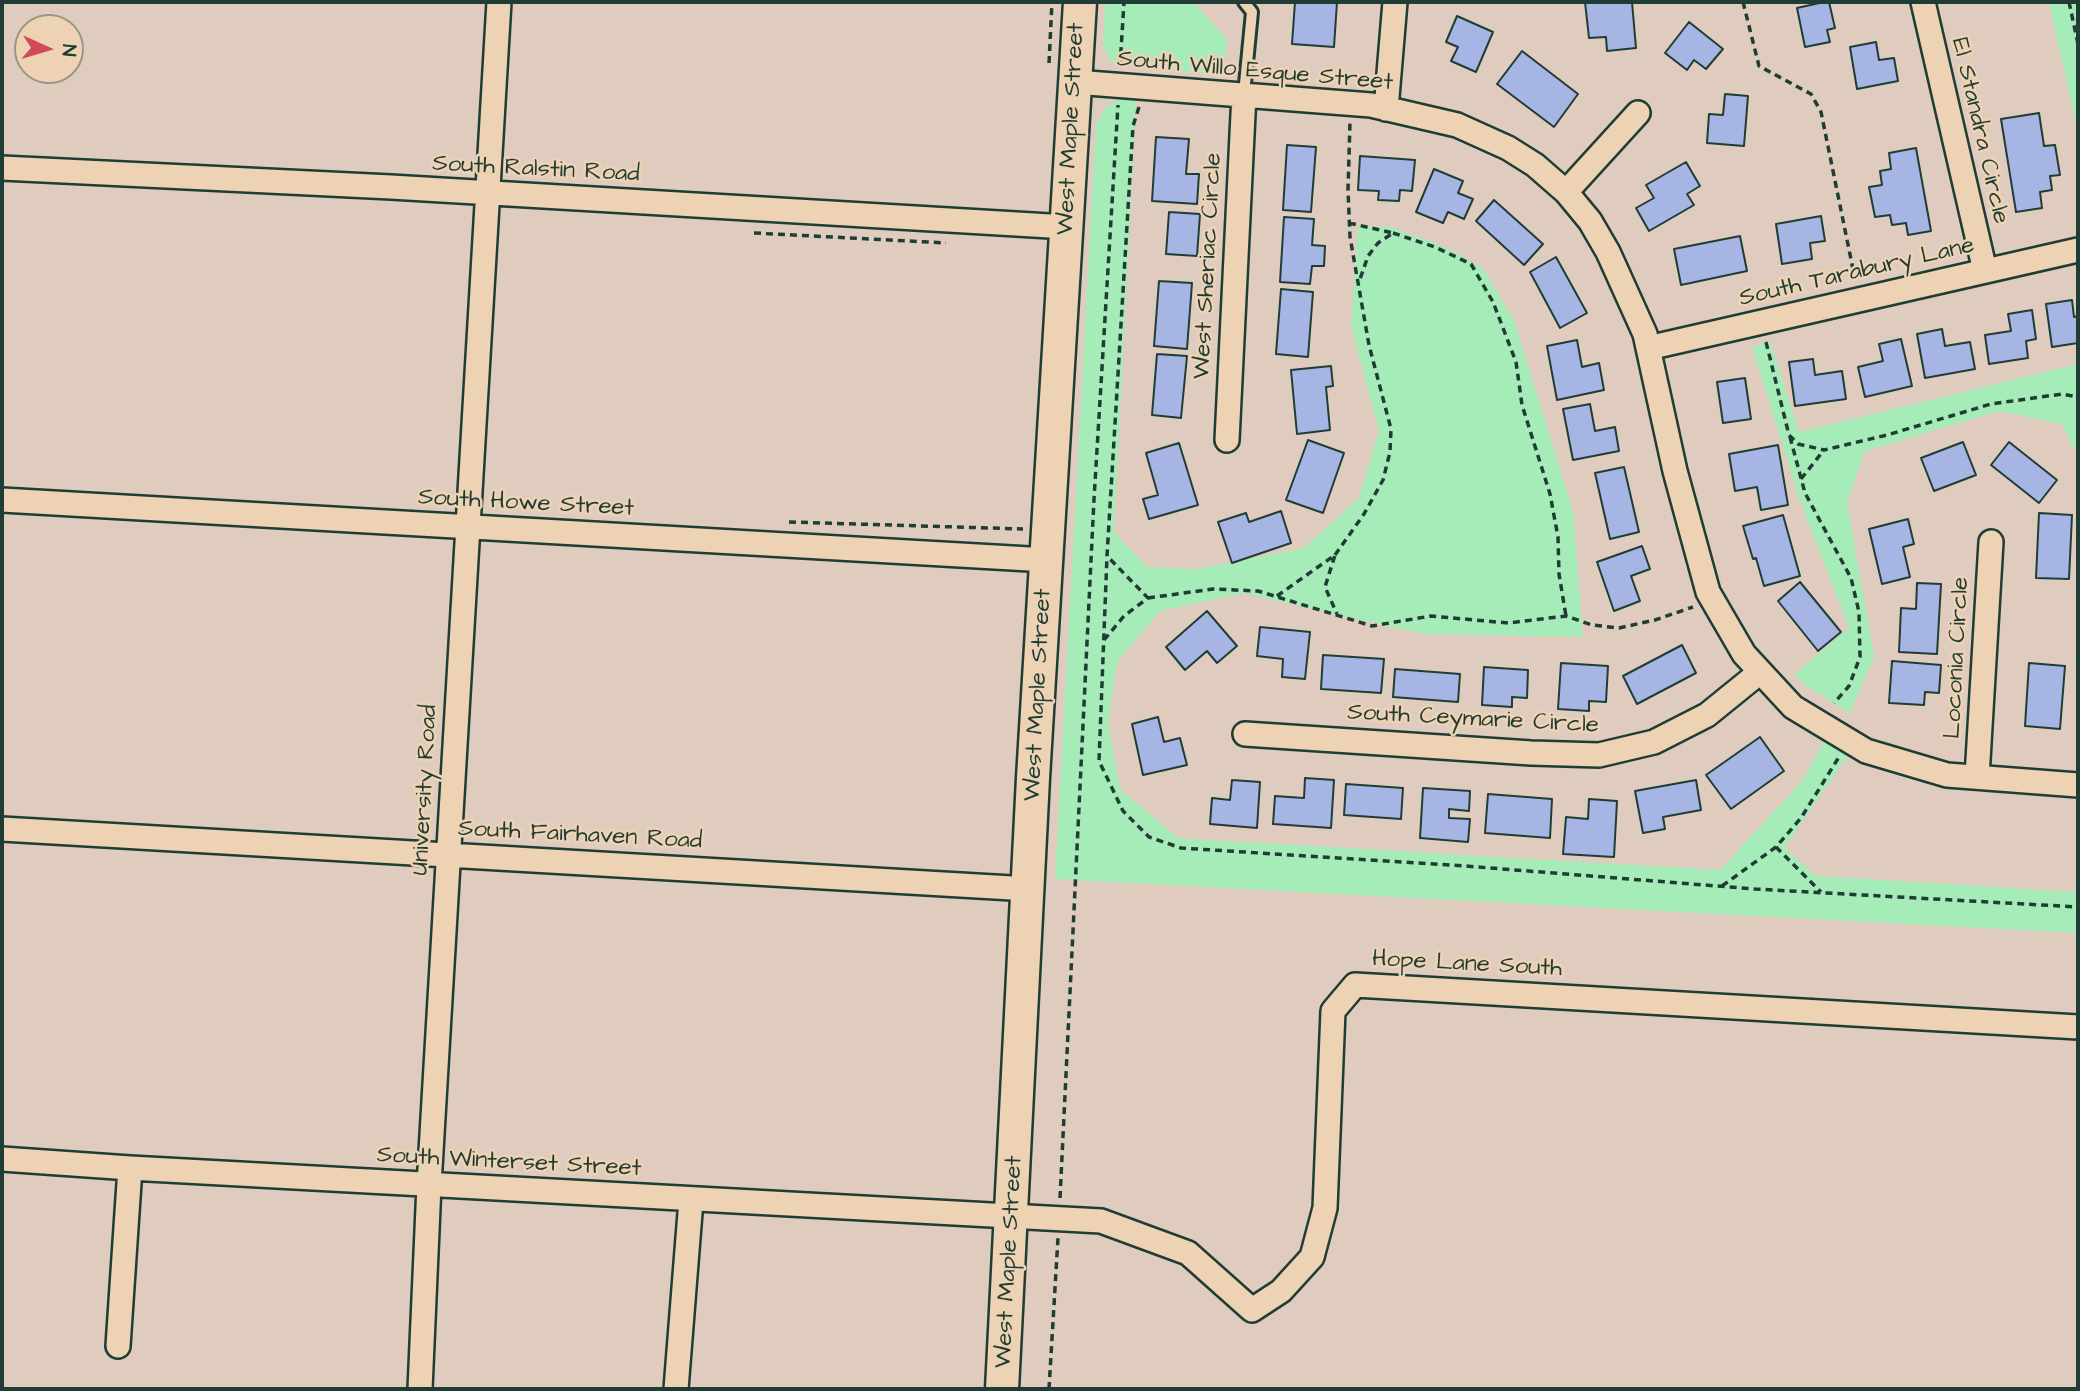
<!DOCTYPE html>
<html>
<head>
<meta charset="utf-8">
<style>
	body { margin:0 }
	#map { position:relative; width:2080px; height:1391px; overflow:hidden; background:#dfccbe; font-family:"Architects Daughter",sans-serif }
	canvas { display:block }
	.frame { position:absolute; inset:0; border:4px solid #1f3d34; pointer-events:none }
	.north { position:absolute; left:14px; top:14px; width:70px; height:70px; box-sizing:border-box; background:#edd2b4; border:2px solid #9b9681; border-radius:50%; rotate:94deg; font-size:19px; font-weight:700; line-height:28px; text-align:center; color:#1f3d34 }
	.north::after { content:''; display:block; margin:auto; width:24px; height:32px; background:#d1495b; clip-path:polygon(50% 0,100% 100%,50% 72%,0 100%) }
</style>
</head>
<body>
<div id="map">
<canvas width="2080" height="1391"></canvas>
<div class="frame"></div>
<div class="north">N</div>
</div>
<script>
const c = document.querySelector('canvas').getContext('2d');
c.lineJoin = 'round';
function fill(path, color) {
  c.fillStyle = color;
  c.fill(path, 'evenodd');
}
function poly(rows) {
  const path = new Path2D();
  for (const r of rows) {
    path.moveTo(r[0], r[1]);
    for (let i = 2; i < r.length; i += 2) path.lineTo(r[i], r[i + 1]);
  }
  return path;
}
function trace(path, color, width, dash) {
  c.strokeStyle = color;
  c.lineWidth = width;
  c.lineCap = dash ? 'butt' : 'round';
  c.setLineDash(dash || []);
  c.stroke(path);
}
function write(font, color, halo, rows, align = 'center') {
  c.font = font + ' "Architects Daughter",sans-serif';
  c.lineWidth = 5;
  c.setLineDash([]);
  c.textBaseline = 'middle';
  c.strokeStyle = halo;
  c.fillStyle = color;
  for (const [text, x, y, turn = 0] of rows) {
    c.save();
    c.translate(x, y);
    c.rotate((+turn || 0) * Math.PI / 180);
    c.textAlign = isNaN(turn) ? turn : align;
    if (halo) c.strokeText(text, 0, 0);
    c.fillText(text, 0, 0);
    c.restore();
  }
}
fill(poly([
	[1105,2,1193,2,1227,39,1224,76,1123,64,1110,61,1103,44],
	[2049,2,2078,2,2078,132],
	[1119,100,1136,100,1114,532,1147,567,1196,569,1304,548,1359,498,1379,431,1351,326,1358,226,1391,227,1445,247,1484,269,1515,323,1573,511,1583,637,1424,634,1243,593,1160,611,1117,662,1108,724,1120,789,1178,838,1720,870,1803,780,1824,741,1848,756,1784,848,1816,876,2078,892,2078,933,1055,879,1096,125,1106,107],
	[1770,341,1799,432,2078,364,2078,457,2062,424,1999,411,1865,451,1847,502,1874,657,1850,713,1808,687,1794,675,1849,628,1799,498,1752,347]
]), '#a6ecb9');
const building = poly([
	[1295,2,1337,2,1334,47,1292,44,1295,2],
	[1585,2,1632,2,1636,48,1607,51,1606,37,1589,38,1585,2],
	[1824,2,1829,2,1835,28,1827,30,1830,42,1805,47,1797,8,1824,2],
	[1457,16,1493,32,1476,72,1451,61,1458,47,1446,42,1457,16],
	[1689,22,1723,49,1706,69,1694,60,1687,70,1665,53,1689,22],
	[1876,42,1879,60,1894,58,1898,81,1857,89,1850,47,1876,42],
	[1522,51,1578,94,1554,127,1497,84,1522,51],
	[1725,94,1748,96,1744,146,1707,143,1709,114,1723,115,1725,94],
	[2039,113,2044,146,2055,145,2060,175,2050,176,2052,190,2040,192,2042,208,2016,212,2001,119,2039,113],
	[1156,137,1189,139,1186,174,1199,174,1197,204,1152,201,1156,137],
	[1287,145,1316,147,1311,212,1283,210,1287,145],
	[1916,148,1931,231,1908,235,1906,223,1892,225,1890,215,1875,217,1869,187,1882,185,1880,171,1891,169,1889,153,1916,148],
	[1360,156,1415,160,1412,191,1400,190,1399,201,1378,200,1379,191,1358,190,1360,156],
	[1686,162,1700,186,1687,194,1694,205,1649,231,1636,208,1654,198,1646,185,1686,162],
	[1434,169,1463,181,1458,193,1473,199,1464,219,1448,212,1443,223,1416,212,1434,169],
	[1494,200,1543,244,1524,265,1476,221,1494,200],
	[1169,212,1200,214,1197,256,1166,254,1169,212],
	[1821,216,1825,241,1810,243,1812,259,1782,264,1776,224,1821,216],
	[1284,217,1314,219,1312,245,1325,246,1324,266,1312,266,1310,284,1280,282,1284,217],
	[1740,236,1747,271,1681,285,1674,249,1740,236],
	[1556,257,1587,313,1560,328,1530,272,1556,257],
	[1159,281,1192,283,1187,349,1154,346,1159,281],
	[1281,289,1313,292,1308,357,1276,354,1281,289],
	[2072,300,2074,317,2078,316,2078,343,2052,347,2046,304,2072,300],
	[2032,310,2036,339,2026,341,2028,358,1989,364,1985,335,2011,331,2008,314,2032,310],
	[1942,329,1945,346,1970,342,1975,369,1925,378,1917,334,1942,329],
	[1901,339,1912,386,1865,397,1858,367,1883,361,1879,344,1901,339],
	[1577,340,1582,367,1599,363,1604,390,1557,400,1547,346,1577,340],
	[1157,354,1187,356,1181,418,1152,415,1157,354],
	[1813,359,1815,375,1842,371,1846,399,1795,406,1789,362,1813,359],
	[1331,366,1333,386,1326,387,1330,430,1297,434,1291,370,1331,366],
	[1745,378,1751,419,1723,423,1717,382,1745,378],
	[1590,404,1595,431,1615,427,1619,451,1573,460,1563,409,1590,404],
	[1308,440,1344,453,1323,513,1286,500,1308,440],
	[1963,442,1976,475,1934,491,1921,458,1963,442],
	[2009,442,2057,480,2039,503,1991,465,2009,442],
	[1179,443,1198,505,1149,519,1143,499,1158,495,1146,453,1179,443],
	[1778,445,1788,505,1761,510,1757,487,1735,491,1729,454,1778,445],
	[1624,467,1639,532,1610,539,1595,473,1624,467],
	[1281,511,1291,543,1232,563,1218,522,1246,513,1249,522,1281,511],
	[2039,513,2072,515,2069,579,2036,578,2039,513],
	[1783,515,1800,576,1764,586,1756,558,1753,559,1743,526,1783,515],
	[1908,519,1914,544,1903,547,1910,577,1882,584,1869,529,1908,519],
	[1642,546,1650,569,1631,576,1640,601,1614,611,1597,562,1642,546],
	[1800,582,1841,632,1818,651,1778,601,1800,582],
	[1917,583,1941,584,1937,654,1899,652,1901,608,1916,609,1917,583],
	[1207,611,1237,646,1217,663,1207,651,1185,670,1166,647,1207,611],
	[1260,627,1310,632,1305,679,1282,677,1283,659,1257,656,1260,627],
	[1682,645,1696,673,1637,704,1623,676,1682,645],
	[1323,655,1384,659,1381,693,1321,689,1323,655],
	[1892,661,1941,665,1939,693,1925,692,1924,705,1889,703,1892,661],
	[1561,663,1608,666,1606,702,1589,701,1589,711,1558,709,1561,663],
	[2029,663,2065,666,2060,729,2025,726,2029,663],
	[1484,667,1528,670,1527,698,1512,697,1512,707,1482,705,1484,667],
	[1395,669,1460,674,1458,702,1393,697,1395,669],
	[1158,717,1164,742,1180,738,1187,765,1143,775,1132,724,1158,717],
	[1760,737,1784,771,1731,809,1706,775,1760,737],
	[1305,778,1334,780,1331,828,1273,824,1275,796,1304,798,1305,778],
	[1232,780,1260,782,1257,828,1210,824,1212,798,1230,800,1232,780],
	[1696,780,1701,810,1663,817,1665,829,1643,833,1635,791,1696,780],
	[1346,784,1403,788,1401,819,1344,815,1346,784],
	[1423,788,1470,791,1469,811,1449,809,1449,818,1470,819,1468,842,1420,838,1423,788],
	[1488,794,1552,799,1550,838,1485,833,1488,794],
	[1589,799,1617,801,1614,857,1563,854,1566,817,1588,819,1589,799]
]);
fill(building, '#a6b5e4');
trace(building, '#1f3d34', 2);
const service = poly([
	[1244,94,1252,12,1244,2]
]);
const minor = poly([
	[1923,2,1985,271],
	[1075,82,1371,105,1457,125,1508,148,1535,165,1566,192,1590,221,1608,252,1645,334,1675,471,1708,592,1744,654,1793,707,1866,751,1947,775,2078,785],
	[1386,109,1395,2],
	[2,168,391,187,1067,227],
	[1566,192,1638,113],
	[1648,348,2078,250],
	[1227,440,1244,94],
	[2,500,1047,560],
	[1245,734,1531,753,1599,755,1654,742,1707,715,1760,672],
	[1977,777,1991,542],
	[2,829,1029,889],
	[2,1159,130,1168,1101,1221,1188,1253,1252,1310,1281,1291,1312,1257,1325,1208,1333,1011,1355,985,2078,1027],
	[118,1346,130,1168],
	[420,1389,429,1185,499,2],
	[676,1389,691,1200]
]);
const secondary = poly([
	[1002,1389,1033,778,1080,2]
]);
trace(service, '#1f3d34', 16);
trace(minor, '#1f3d34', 28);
trace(secondary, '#1f3d34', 37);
trace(poly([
	[1743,2,1759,66,1811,94,1821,112,1855,279],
	[2069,2,2078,44],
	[1049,63,1052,2],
	[1120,66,1124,2],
	[1139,107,1133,126,1107,556,1099,761,1123,811,1149,837,1181,848,1465,866,1755,889,2078,907],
	[1349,223,1393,233,1378,243,1368,256,1359,282],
	[754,233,946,243],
	[1393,233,1435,247,1471,264,1493,302,1516,362,1522,405,1550,494,1558,537,1559,574,1566,616],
	[1766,342,1789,435,1798,444,1824,450,1887,435,1991,404,2062,394,2078,397],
	[1790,437,1805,493,1851,578,1859,612,1860,657,1849,686,1834,703],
	[1801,479,1824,450],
	[789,522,1023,529],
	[1335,555,1364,514,1383,480,1390,452,1391,429,1369,345,1350,237,1348,190,1350,122],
	[1277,596,1335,555,1325,587,1337,614],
	[1148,598,1213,589,1258,591,1372,626,1431,616,1508,623,1566,616,1592,625,1619,628,1655,620,1693,607],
	[1104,640,1124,616,1148,598,1107,556],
	[1776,847,1821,892],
	[1722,886,1776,847,1801,818,1839,757],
	[1060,1198,1094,499,1118,105],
	[1049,1389,1058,1238]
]), '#1f3d34', 3.5, [7, 5]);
trace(service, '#edd2b4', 10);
trace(minor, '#edd2b4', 23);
trace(secondary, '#edd2b4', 32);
write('24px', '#1f3d34', '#edd2b4', [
	["South Willo Esque Street",1255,72,5],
	["West Maple Street",1072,129,-87],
	["El Standra Circle",1979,131,77],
	["South Ralstin Road",536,170,3],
	["West Sheriac Circle",1209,266,-87],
	["South Tarabury Lane",1857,273,-13],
	["South Howe Street",526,504,3],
	["Loconia Circle",1958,658,-87],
	["West Maple Street",1039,695,-87],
	["South Ceymarie Circle",1473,720,3],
	["University Road",426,790,-87],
	["South Fairhaven Road",580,836,3],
	["Hope Lane South",1467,965,3],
	["South Winterset Street",509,1163,3],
	["West Maple Street",1010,1262,-87]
]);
</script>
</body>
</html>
